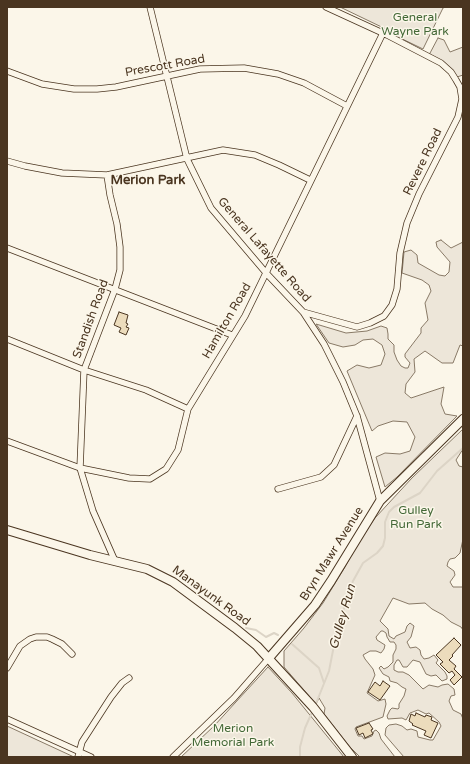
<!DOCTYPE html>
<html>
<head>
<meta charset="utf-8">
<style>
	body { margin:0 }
	#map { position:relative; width:470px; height:764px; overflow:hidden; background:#fbf6e9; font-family:"Varela Round",sans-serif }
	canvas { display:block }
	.frame { position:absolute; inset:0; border:8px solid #4a3520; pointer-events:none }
</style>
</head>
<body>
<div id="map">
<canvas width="470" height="764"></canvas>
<div class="frame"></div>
</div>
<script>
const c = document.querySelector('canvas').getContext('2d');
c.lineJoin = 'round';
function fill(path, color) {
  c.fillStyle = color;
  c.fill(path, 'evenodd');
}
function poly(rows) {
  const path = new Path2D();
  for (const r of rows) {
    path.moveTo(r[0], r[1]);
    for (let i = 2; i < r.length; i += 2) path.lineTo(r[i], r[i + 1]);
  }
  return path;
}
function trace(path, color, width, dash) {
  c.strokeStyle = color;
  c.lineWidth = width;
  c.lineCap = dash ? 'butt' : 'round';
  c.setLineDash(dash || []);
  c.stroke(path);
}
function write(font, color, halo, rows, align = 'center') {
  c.font = font + ' "Varela Round",sans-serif';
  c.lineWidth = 3;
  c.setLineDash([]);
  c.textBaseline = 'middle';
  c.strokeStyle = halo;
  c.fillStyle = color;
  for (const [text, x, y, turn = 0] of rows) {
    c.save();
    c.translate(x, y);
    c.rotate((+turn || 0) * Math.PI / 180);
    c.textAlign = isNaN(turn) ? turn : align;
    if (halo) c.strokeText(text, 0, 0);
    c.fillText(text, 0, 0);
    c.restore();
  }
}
const green = poly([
	[340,7,445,7,443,8,423,49,392,34,392,32,340,7],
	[438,38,444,40,450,52,463,47,463,75,457,77,429,55,438,38],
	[441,240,451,248,463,242,463,346,460,345,453,363,442,363,425,351,414,359,415,372,406,384,405,393,411,398,444,387,441,404,445,414,457,416,397,477,385,487,376,457,385,453,400,454,410,451,415,437,407,422,393,421,378,426,372,431,347,371,357,365,369,368,381,365,385,354,382,345,373,339,363,340,355,345,343,347,329,343,316,324,346,333,367,331,381,326,387,328,388,334,388,339,394,345,394,352,397,360,401,366,405,368,408,368,410,363,405,357,405,354,421,333,421,328,428,320,425,303,431,291,429,285,422,280,402,273,404,252,411,250,417,255,418,263,439,275,445,276,449,272,450,262,437,247,436,242,441,240],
	[463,429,463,449,456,460,459,466,463,467,463,539,460,553,455,558,450,559,448,562,447,566,454,571,455,575,450,582,453,587,463,587,463,630,461,627,451,622,443,615,432,609,425,603,409,604,393,598,380,621,388,629,389,636,394,639,396,636,405,632,407,626,410,623,414,626,411,637,407,642,410,648,416,647,420,650,421,655,424,659,429,658,434,655,438,660,436,663,445,672,447,676,447,679,442,681,436,675,431,676,426,674,420,662,413,660,407,667,403,667,399,660,397,660,394,665,394,670,398,672,403,672,409,675,423,689,429,685,438,687,442,685,448,684,454,689,455,695,451,696,449,701,453,710,461,714,463,719,463,757,404,757,385,735,386,728,389,725,396,724,402,726,407,730,411,729,417,731,418,737,430,740,433,740,441,726,439,722,429,713,426,714,418,710,410,713,406,720,402,718,388,719,387,716,390,710,392,708,398,709,399,708,399,704,404,696,406,689,402,687,397,683,390,681,389,677,383,674,379,668,381,666,384,669,388,667,393,662,393,655,396,649,396,645,394,642,390,642,387,637,386,633,383,631,381,631,376,637,377,640,385,645,384,649,381,653,376,651,370,651,363,655,365,659,373,669,375,675,367,693,378,701,385,699,386,704,383,717,356,727,355,729,358,736,362,736,364,739,372,736,374,731,376,730,379,733,381,739,395,757,360,757,350,747,324,714,325,708,319,698,316,704,284,667,284,651,304,628,323,603,345,567,356,546,375,518,412,478,463,429],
	[268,667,292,693,344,757,181,757,214,726,268,667],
	[7,726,74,757,7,757,7,726]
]);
fill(green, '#ede6d9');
trace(green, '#887966', 1);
trace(poly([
	[246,628,256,630,266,637,274,633,278,635],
	[292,644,319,668,324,683],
	[315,706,329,671,337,630,353,581,363,563,377,553,383,546,385,538,385,522,389,512,394,507,420,493,437,471,463,448],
	[300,757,300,747,305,728,313,710]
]), '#dcd4c6', 2);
const building = poly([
	[119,312,128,315,126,323,128,324,126,327,129,328,126,335,119,332,121,328,114,325,119,312],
	[454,638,461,645,452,655,453,656,449,660,456,666,454,669,462,677,454,685,450,680,455,675,452,671,449,673,440,664,443,662,436,655,454,638],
	[383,681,390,686,380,700,368,692,375,682,380,686,383,681],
	[416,713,425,717,426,715,432,717,431,720,438,723,431,738,424,735,426,731,412,725,413,724,409,721,411,714,415,716,416,713],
	[369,723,373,729,371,730,373,734,365,738,363,733,359,735,356,728,369,723]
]);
fill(building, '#ecdcbc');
trace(building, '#4a3520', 1);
const street = poly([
	[150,7,187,159,211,208,267,274,303,312,324,344,343,382,357,416,380,501],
	[7,71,42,84,74,89,97,89,116,87,200,69,244,68,278,74,304,83,347,106],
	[7,161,25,166,62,173,107,175,223,150,255,155,279,165,310,180],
	[107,175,110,195,117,224,120,247,120,270,115,289,84,370,80,468,93,511,115,561],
	[7,248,232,335],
	[303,312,357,327,370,323,384,316,392,305,397,289,400,253,407,223,419,194,458,117,462,99,460,87,456,80,451,72,441,63,387,35,326,7],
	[7,339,84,370,146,390,188,409],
	[7,441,80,468,129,478,150,479,166,469,178,450,188,409,245,316,383,33],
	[278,489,321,477,334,465,357,416],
	[7,668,20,646,30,639,36,637,47,637,52,639,62,644,72,654],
	[7,719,91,757],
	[78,757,82,742,111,697,122,683,129,678],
	[173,757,234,698,269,658]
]);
const secondary = poly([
	[7,530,90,555,147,569,173,582,235,628,257,646,313,707,352,757],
	[269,658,315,605,331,581,380,501,463,419]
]);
trace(street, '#4a3520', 7);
trace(secondary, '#4a3520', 10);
trace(street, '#fbf6e9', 5.5);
trace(secondary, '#fbf6e9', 8);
write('12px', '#436837', '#fbf6e9', [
	["General",415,18],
	["Wayne Park",415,32],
	["Gulley",416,511],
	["Run Park",416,525],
	["Merion",233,729],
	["Memorial Park",233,743]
]);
write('12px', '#4a3520', '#fbf6e9', [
	["Prescott Road",165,66,-10],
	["Revere Road",423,162,-64],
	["General Lafayette Road",264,250,49],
	["Standish Road",91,319,-70],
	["Hamilton Road",227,321,-60],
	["Bryn Mawr Avenue",332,554,-58],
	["Manayunk Road",211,596,36]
]);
write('bold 13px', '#4a3520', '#fbf6e9', [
	["Merion Park",148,181]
]);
write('italic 13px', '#4a3520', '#fbf6e9', [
	["Gulley Run",343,617,-74]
]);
</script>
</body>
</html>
